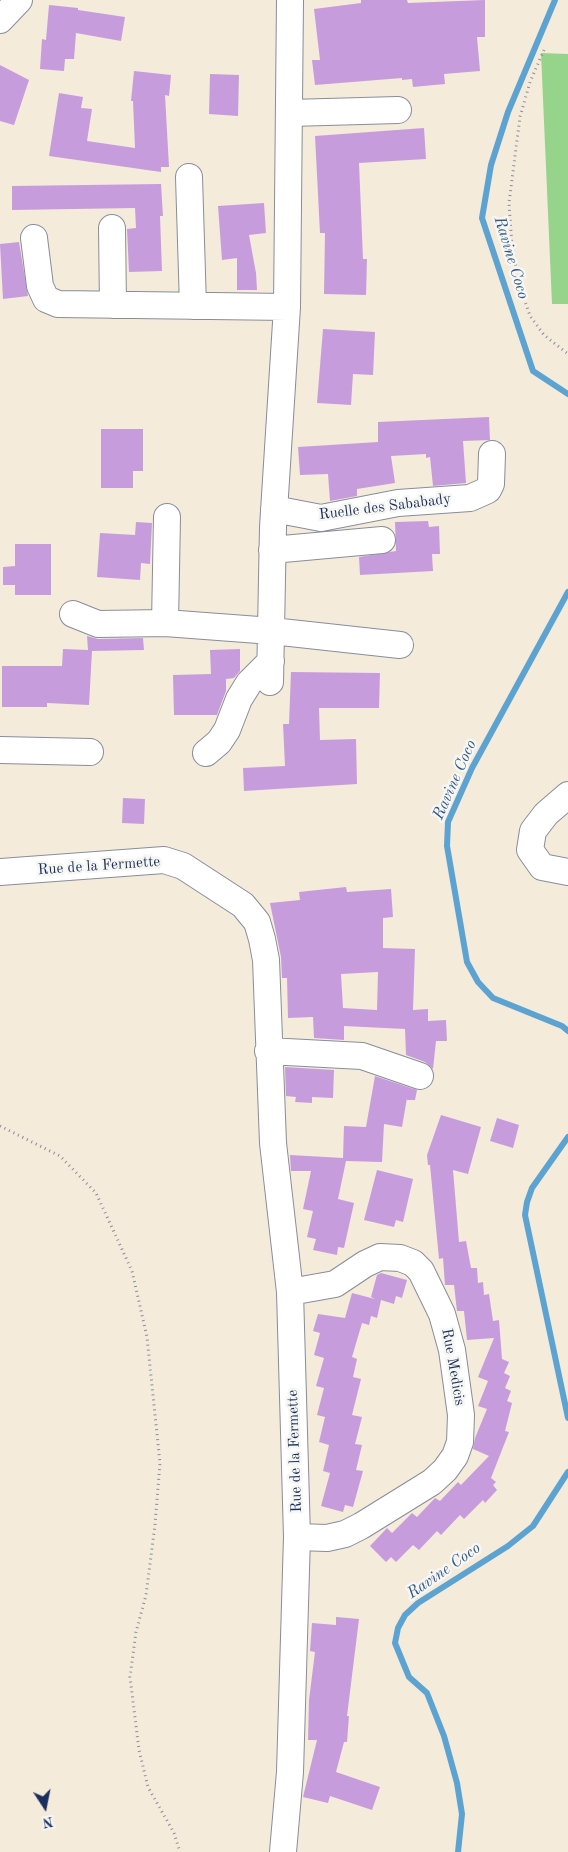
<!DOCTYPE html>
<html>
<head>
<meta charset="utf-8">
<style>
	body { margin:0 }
	#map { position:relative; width:568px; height:1852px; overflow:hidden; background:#f4ebdb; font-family:"Old Standard TT",serif }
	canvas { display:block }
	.north { position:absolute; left:20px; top:1782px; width:50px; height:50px; -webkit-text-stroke:4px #f6f6f2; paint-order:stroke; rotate:169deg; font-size:14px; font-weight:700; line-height:20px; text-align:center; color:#1b2f5e }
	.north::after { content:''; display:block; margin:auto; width:18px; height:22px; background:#1b2f5e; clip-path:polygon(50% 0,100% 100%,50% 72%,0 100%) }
</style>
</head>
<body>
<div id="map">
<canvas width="568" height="1852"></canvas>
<div class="north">N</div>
</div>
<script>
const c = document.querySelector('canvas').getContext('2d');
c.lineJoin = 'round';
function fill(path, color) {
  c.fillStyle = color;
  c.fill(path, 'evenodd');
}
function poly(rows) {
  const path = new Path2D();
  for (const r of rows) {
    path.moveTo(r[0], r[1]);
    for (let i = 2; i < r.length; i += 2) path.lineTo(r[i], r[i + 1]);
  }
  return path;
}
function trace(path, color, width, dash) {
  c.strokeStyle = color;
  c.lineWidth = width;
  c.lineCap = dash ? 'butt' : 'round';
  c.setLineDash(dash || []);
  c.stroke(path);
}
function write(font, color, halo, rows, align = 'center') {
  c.font = font + ' "Old Standard TT",serif';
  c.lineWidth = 5;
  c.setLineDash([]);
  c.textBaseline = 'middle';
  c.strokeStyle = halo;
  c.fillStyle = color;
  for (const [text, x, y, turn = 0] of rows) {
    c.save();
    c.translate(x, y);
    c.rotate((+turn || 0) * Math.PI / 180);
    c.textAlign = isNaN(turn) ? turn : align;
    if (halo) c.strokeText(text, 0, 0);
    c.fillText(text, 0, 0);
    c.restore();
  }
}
fill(poly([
	[541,53,568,54,568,304,552,304]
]), '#95d48a');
trace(poly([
	[555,0,508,112,491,165,482,218,533,371,568,394],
	[568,592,472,768,448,822,447,846,467,962,478,982,493,998,562,1026,568,1031],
	[568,1137,532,1188,527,1202,525,1215,568,1418],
	[458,1852,462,1814,457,1783,444,1736,427,1693,409,1677,395,1643,398,1628,405,1615,418,1603,508,1546,533,1526,568,1472]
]), '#5ca3d2', 6);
fill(poly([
	[361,0,407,0,408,3,485,0,485,37,477,37,480,71,444,74,445,84,413,87,412,79,402,80,402,78,315,85,312,60,320,60,314,9,361,3],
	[49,5,78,8,78,10,125,17,121,41,76,33,74,59,65,59,64,71,40,69,42,39,46,40],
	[0,65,29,80,14,125,0,121],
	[134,71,171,75,169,96,165,95,169,167,161,167,161,172,49,156,59,93,83,97,81,108,92,109,87,141,135,148,133,101,131,101],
	[210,74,239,75,238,116,209,114],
	[424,128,426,159,359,163,363,259,367,259,366,295,324,294,325,233,320,233,315,136],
	[161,184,163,216,160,216,162,271,129,272,127,229,136,228,135,208,12,210,12,186],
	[264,203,266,233,249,235,256,273,257,290,237,290,237,258,222,260,218,206],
	[19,242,28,296,3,299,0,244],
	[323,329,375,332,373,375,353,374,351,405,317,403],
	[489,417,490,440,463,441,466,483,433,486,430,457,426,458,426,454,391,456,395,483,357,489,357,496,330,501,328,474,300,475,298,447,378,442,378,422],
	[101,429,143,429,143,471,133,471,133,488,101,488],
	[428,521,429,527,439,526,440,554,432,554,433,571,360,575,359,557,396,551,395,522],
	[136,522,152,523,150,564,141,563,140,580,97,577,100,533,135,535],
	[15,544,51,544,51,595,15,595,15,585,3,585,3,567,15,566],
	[87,636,98,639,143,638,144,650,92,651,89,705,47,703,47,707,2,707,2,666,62,666,63,649,88,650],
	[240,649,240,671,234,678,226,679,226,691,217,715,174,715,173,675,211,674,210,650],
	[291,672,380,673,379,708,319,708,320,740,356,739,357,784,244,791,243,768,285,766,283,724,289,724],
	[123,798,145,799,144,824,122,823],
	[346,887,347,892,391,889,393,917,383,918,383,948,415,949,413,1010,428,1009,428,1021,446,1020,447,1041,436,1041,433,1069,425,1062,406,1055,405,1029,344,1026,344,1040,314,1038,313,1017,288,1018,287,978,282,978,281,957,270,903,300,900,299,892],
	[378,972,377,1010,343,1008,341,974],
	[285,1067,334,1070,333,1098,312,1097,312,1103,295,1102,296,1097,286,1096],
	[375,1076,417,1090,415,1100,407,1100,407,1098,402,1127,384,1124,382,1162,346,1161,338,1199,354,1203,344,1248,338,1247,337,1255,313,1250,316,1239,307,1237,313,1211,303,1209,311,1171,291,1171,290,1155,343,1158,344,1126,366,1127],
	[441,1115,481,1127,468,1174,453,1170,459,1242,466,1241,471,1268,477,1268,478,1283,483,1282,484,1295,489,1294,493,1321,499,1320,502,1359,509,1362,504,1373,510,1376,505,1388,511,1391,507,1401,512,1403,505,1431,509,1432,491,1478,496,1482,493,1485,497,1490,485,1503,483,1500,464,1519,460,1515,441,1535,437,1531,419,1550,413,1545,396,1562,391,1557,386,1562,370,1546,387,1528,392,1533,412,1513,417,1517,435,1498,440,1501,458,1482,461,1485,489,1456,473,1449,475,1438,487,1409,478,1406,488,1381,478,1377,494,1338,467,1340,464,1311,457,1311,454,1285,445,1285,443,1258,439,1259,430,1165,428,1165,427,1155],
	[497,1118,519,1125,513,1148,490,1141],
	[377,1170,413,1179,403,1222,396,1220,394,1227,364,1220],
	[381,1273,407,1280,402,1298,396,1296,394,1304,381,1300,377,1318,371,1316,369,1325,362,1323,352,1357,357,1359,353,1377,361,1379,352,1415,362,1417,355,1444,362,1445,356,1470,363,1471,353,1507,345,1505,343,1512,321,1506,330,1473,323,1471,329,1445,319,1442,325,1417,317,1415,324,1388,316,1386,324,1358,314,1355,320,1333,313,1331,318,1314,345,1318,352,1293,375,1299,371,1297,377,1275],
	[336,1617,359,1619,347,1716,349,1716,347,1742,344,1742,336,1772,380,1787,372,1810,330,1796,328,1803,303,1797,317,1740,308,1740,309,1700,315,1652,310,1651,312,1623,336,1625]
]), '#c79cdd');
const minor = poly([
	[0,20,19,0],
	[290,113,398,110],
	[189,177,193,306],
	[112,228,113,305],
	[34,238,40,286,46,299,58,304,287,307],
	[274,509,321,518,398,503,470,498,488,490,491,484,492,454],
	[272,550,382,540],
	[73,614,98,624,165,623,272,631,400,645],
	[165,623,167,517],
	[270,682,273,527,287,307,290,0],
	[0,750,90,752],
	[206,753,219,742,227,730,239,699,249,683,271,661],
	[568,795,546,814,533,831,530,850,542,867,568,872],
	[0,872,164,860,183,866,243,905,257,922,262,939,266,960,273,1143,290,1292,297,1537,290,1772,283,1852],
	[268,1051,362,1056,420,1076],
	[290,1292,335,1284,365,1264,380,1257,400,1258,413,1263,421,1271,442,1314,452,1350,461,1415,460,1442,455,1456,445,1470,432,1482,361,1526,345,1534,327,1538,297,1537]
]);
trace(minor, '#888d9c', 28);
trace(poly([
	[544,50,530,82,520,117,509,203,512,246,519,284,530,316,544,335,568,354],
	[0,1126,60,1156,96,1193,132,1271,147,1337,160,1463,155,1525,146,1595,136,1632,130,1677,139,1750,148,1787,174,1833,180,1852]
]), '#888d9c', 3, [1, 4]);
trace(minor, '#fff', 26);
write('15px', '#1b2f5e', '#f6f6f2', [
	["Ruelle des Sababady",385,507,-7],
	["Rue de la Fermette",99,866,-4],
	["Rue Medicis",453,1367,80],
	["Rue de la Fermette",295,1451,-92]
]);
write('italic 16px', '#325887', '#f6f6f2', [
	["Ravine Coco",511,258,73],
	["Ravine Coco",455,780,-66],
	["Ravine Coco",444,1571,-35]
]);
</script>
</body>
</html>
